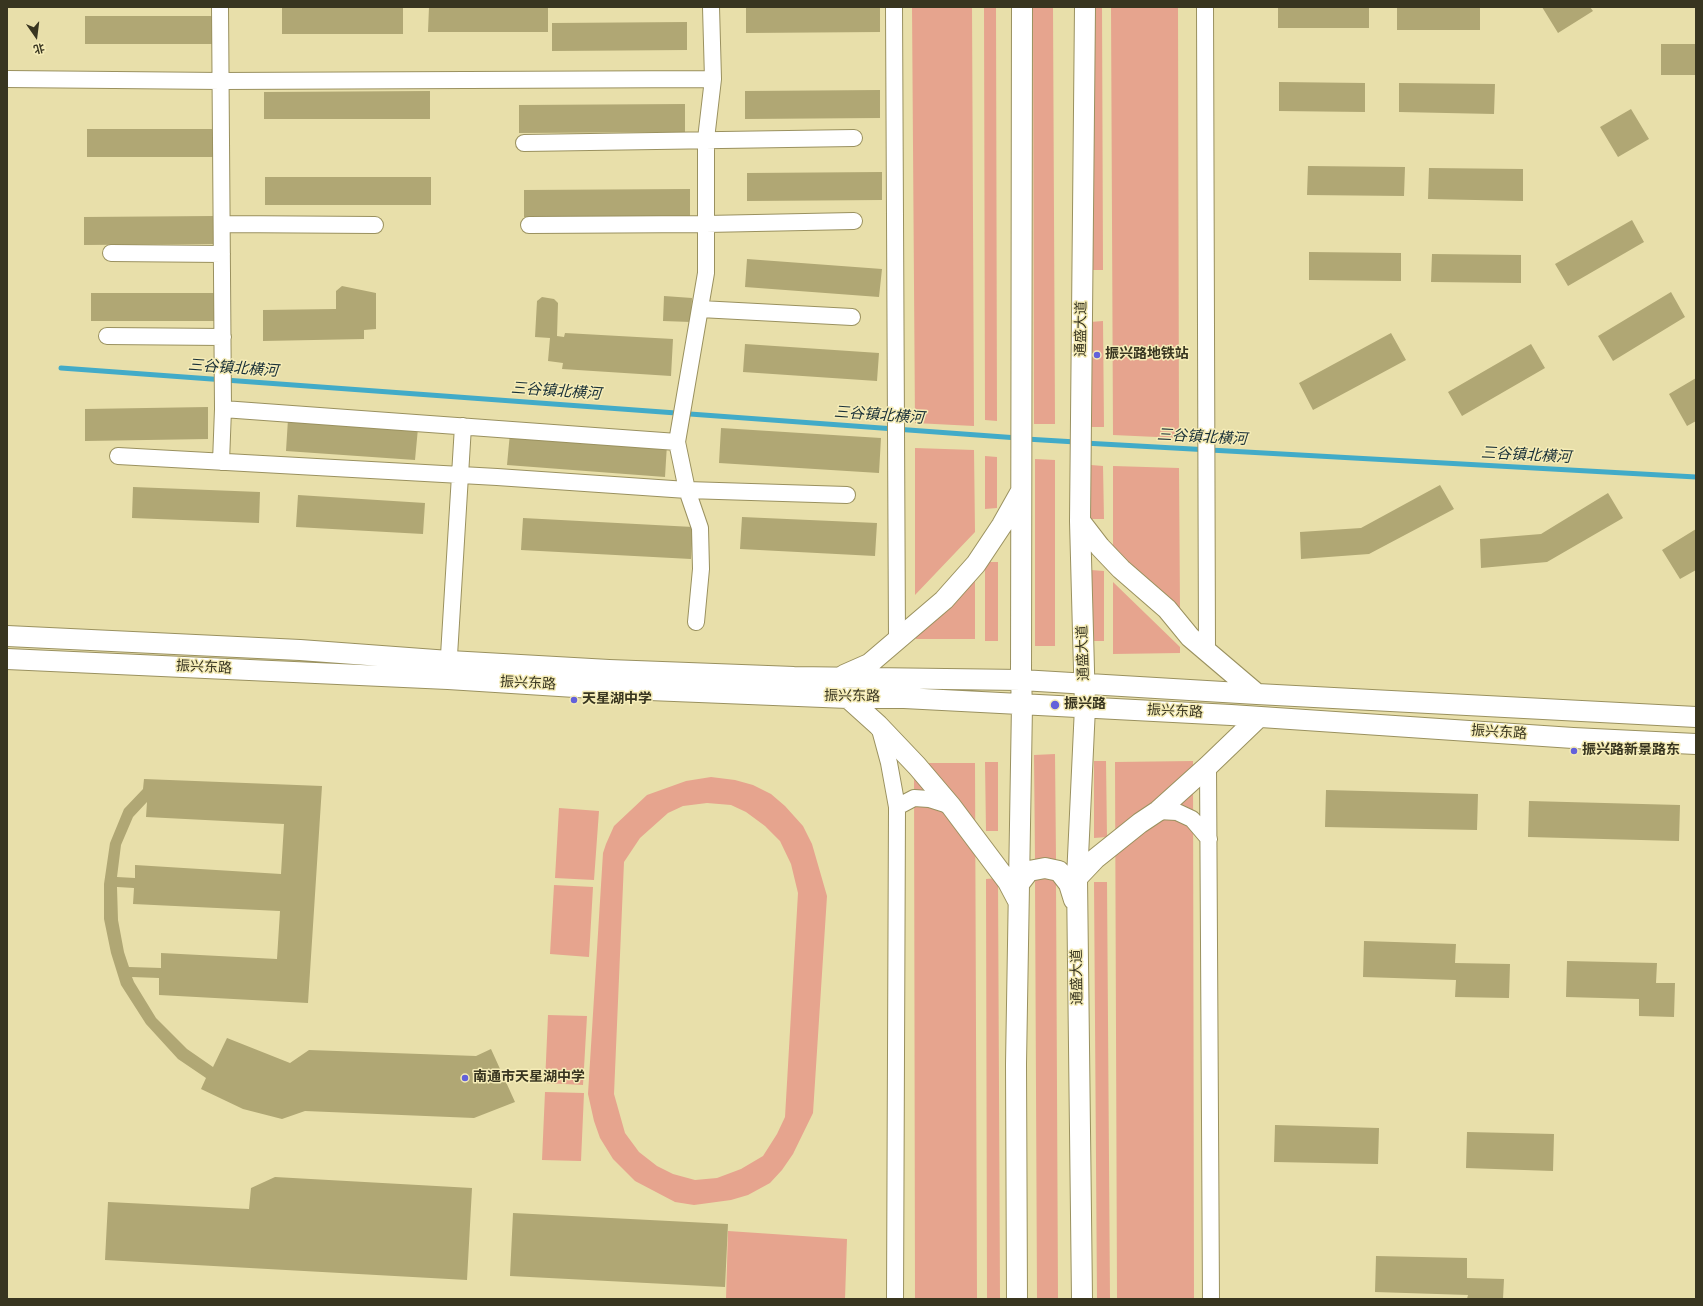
<!DOCTYPE html>
<html>
<head>
<meta charset="utf-8">
<style>
	body { margin:0 }
	#map { position:relative; width:1703px; height:1306px; overflow:hidden; background:#e8dfaa; font-family:"Nunito Sans","Noto Sans SC",sans-serif }
	canvas { display:block }
	.frame { position:absolute; inset:0; border:8px solid #383520; pointer-events:none }
	.north { position:absolute; left:16px; top:16px; width:40px; height:40px; -webkit-text-stroke:3px #f5ecb7; paint-order:stroke; rotate:166deg; font-size:11px; font-weight:700; line-height:16px; text-align:center; color:#383520 }
	.north::after { content:''; display:block; margin:auto; width:14px; height:18px; background:#383520; clip-path:polygon(50% 0,100% 100%,50% 72%,0 100%) }
</style>
</head>
<body>
<div id="map">
<canvas width="1703" height="1306"></canvas>
<div class="frame"></div>
<div class="north">北</div>
</div>
<script>
const c = document.querySelector('canvas').getContext('2d');
c.lineJoin = 'round';
function fill(path, color) {
  c.fillStyle = color;
  c.fill(path, 'evenodd');
}
function poly(rows) {
  const path = new Path2D();
  for (const r of rows) {
    path.moveTo(r[0], r[1]);
    for (let i = 2; i < r.length; i += 2) path.lineTo(r[i], r[i + 1]);
  }
  return path;
}
function trace(path, color, width, dash) {
  c.strokeStyle = color;
  c.lineWidth = width;
  c.lineCap = dash ? 'butt' : 'round';
  c.setLineDash(dash || []);
  c.stroke(path);
}
function write(font, color, halo, rows, align = 'center') {
  c.font = font + ' "Nunito Sans","Noto Sans SC",sans-serif';
  c.lineWidth = 3;
  c.setLineDash([]);
  c.textBaseline = 'middle';
  c.strokeStyle = halo;
  c.fillStyle = color;
  for (const [text, x, y, turn = 0] of rows) {
    c.save();
    c.translate(x, y);
    c.rotate((+turn || 0) * Math.PI / 180);
    c.textAlign = isNaN(turn) ? turn : align;
    if (halo) c.strokeText(text, 0, 0);
    c.fillText(text, 0, 0);
    c.restore();
  }
}
fill(poly([
	[912,7,972,7,974,426,915,423],
	[984,7,996,7,997,421,985,420],
	[1033,7,1053,7,1055,424,1034,424],
	[1089,7,1102,7,1103,270,1090,270],
	[1111,7,1178,7,1179,438,1113,435],
	[1103,321,1104,427,1091,427,1090,322],
	[915,448,974,450,975,532,915,595],
	[985,456,997,457,997,508,985,509],
	[1035,459,1055,460,1055,646,1035,646],
	[1091,465,1103,466,1104,519,1091,519],
	[1113,466,1179,468,1180,610,1113,547],
	[985,562,998,562,998,641,985,641],
	[1091,570,1104,571,1104,641,1091,641],
	[975,577,975,639,916,639,916,630],
	[1113,582,1180,647,1180,653,1113,654],
	[1055,754,1056,859,1035,860,1034,755],
	[1094,761,1106,761,1107,837,1094,838],
	[1193,761,1194,1299,1117,1299,1115,762],
	[985,762,998,762,998,831,986,831],
	[914,763,975,763,977,1299,915,1299],
	[711,777,735,780,753,785,771,794,785,806,803,826,812,844,827,896,813,1113,793,1154,782,1170,770,1183,748,1195,731,1200,694,1205,675,1202,635,1181,613,1159,600,1138,594,1121,588,1094,603,853,606,844,614,826,647,795,686,781],
	[707,803,731,805,746,812,765,826,780,841,791,864,798,893,785,1117,777,1134,763,1156,741,1169,717,1178,695,1180,673,1174,657,1166,639,1152,625,1133,614,1094,624,862,640,838,668,813,683,806],
	[559,808,599,811,594,880,555,878],
	[998,878,1000,1299,987,1299,986,879],
	[1056,878,1058,1299,1037,1299,1035,879],
	[1094,882,1107,882,1110,1299,1097,1299],
	[554,885,593,887,589,957,550,954],
	[548,1015,587,1016,583,1085,545,1083],
	[545,1092,584,1093,581,1161,542,1160],
	[728,1231,847,1239,845,1299,726,1299]
]), '#e6a48e');
trace(poly([
	[61,368,1018,438],
	[1026,439,1076,442],
	[1084,443,1696,477]
]), '#42abc8', 5);
fill(poly([
	[282,7,403,7,403,34,282,34],
	[429,7,548,7,548,32,428,32],
	[746,7,880,7,880,32,746,33],
	[1278,7,1369,7,1369,28,1278,28],
	[1397,7,1480,7,1480,30,1397,30],
	[1542,7,1590,7,1593,11,1558,33],
	[85,16,214,16,214,44,85,44],
	[687,22,687,50,552,51,552,23],
	[1661,44,1696,44,1696,75,1661,75],
	[1279,82,1365,83,1365,112,1279,111],
	[1399,83,1495,84,1494,114,1399,112],
	[880,90,880,118,745,119,745,91],
	[430,91,430,119,264,119,264,92],
	[685,104,685,132,519,133,519,105],
	[1631,109,1649,139,1618,157,1600,127],
	[87,129,215,129,215,157,87,157],
	[1308,166,1405,167,1404,196,1307,195],
	[1429,168,1523,169,1523,201,1428,199],
	[882,172,882,200,747,201,747,173],
	[265,177,431,177,431,205,265,205],
	[690,189,690,217,524,217,524,190],
	[213,216,213,244,84,245,84,217],
	[1632,220,1644,242,1568,286,1555,264],
	[1309,252,1401,253,1401,281,1309,280],
	[1432,254,1521,255,1521,283,1431,282],
	[747,259,882,269,879,297,745,287],
	[342,286,376,293,376,329,364,330,364,339,263,341,263,310,336,309,336,291],
	[1671,292,1685,317,1613,361,1598,336],
	[91,293,219,293,220,321,91,321],
	[664,296,692,298,691,322,663,321],
	[542,297,554,299,558,303,557,336,564,337,565,333,673,339,671,376,562,369,563,363,548,361,550,338,535,337,537,301],
	[1391,333,1406,360,1313,410,1299,383],
	[745,344,879,353,877,381,743,372],
	[1531,344,1545,368,1462,416,1448,392],
	[1696,378,1696,421,1687,426,1669,394],
	[208,407,208,439,85,441,85,409],
	[288,419,418,428,415,460,286,451],
	[721,428,881,438,879,473,719,463],
	[510,433,667,444,665,477,507,465],
	[1440,485,1454,509,1369,554,1301,559,1300,532,1361,528],
	[133,487,260,492,259,523,132,518],
	[1608,493,1623,518,1547,562,1481,568,1480,539,1541,534],
	[298,495,425,503,423,534,296,527],
	[742,517,877,523,875,556,740,549],
	[523,518,693,527,691,559,521,550],
	[1696,529,1696,570,1680,579,1662,550],
	[144,779,322,786,308,1003,159,995,159,978,132,977,134,982,156,1018,187,1049,213,1067,227,1038,290,1063,309,1050,476,1056,491,1049,515,1102,474,1118,305,1111,282,1119,243,1109,201,1089,206,1078,178,1059,146,1024,121,985,111,953,104,919,104,884,110,843,124,809,143,789],
	[147,802,146,817,284,824,281,874,135,865,135,878,117,877,121,845,133,817],
	[117,887,134,888,133,904,280,911,277,959,161,953,161,968,129,967,124,952,118,920],
	[1326,790,1478,794,1477,830,1325,827],
	[1529,801,1680,805,1679,841,1528,837],
	[1364,941,1456,944,1455,963,1510,964,1509,998,1455,997,1456,980,1363,977],
	[1567,961,1657,963,1656,983,1675,983,1674,1017,1639,1016,1639,999,1566,997],
	[1275,1125,1379,1128,1378,1164,1274,1162],
	[1467,1132,1554,1134,1553,1171,1466,1168],
	[275,1177,472,1188,467,1280,105,1260,108,1202,249,1209,251,1188],
	[513,1213,728,1224,725,1287,510,1276],
	[1376,1256,1467,1258,1467,1278,1504,1279,1503,1299,1467,1299,1468,1295,1375,1292]
]), '#b0a774');
const minor = poly([
	[220,7,223,409,677,442,706,273,706,139,713,79,711,7],
	[894,7,897,641],
	[1205,7,1207,651],
	[7,79,221,81,713,79],
	[524,143,854,138],
	[222,224,375,225],
	[529,225,706,224,854,221],
	[111,253,222,254],
	[700,309,852,317],
	[107,336,223,337],
	[677,442,687,490,700,528,701,569,696,622],
	[118,456,497,477,687,490,847,495],
	[221,462,223,409],
	[448,672,463,426],
	[879,726,889,763,897,807,895,1299],
	[1208,766,1211,1299],
	[897,807,914,798,929,799,951,806],
	[1158,811,1177,812,1192,819,1209,839]
]);
const major = poly([
	[1080,521,1100,547,1121,569,1167,609,1190,637,1257,694],
	[7,636,300,650,449,661,609,670,794,677,1021,680,1257,694,1696,717],
	[7,659,448,679,575,687,848,698,904,698,1231,715,1573,738,1696,744],
	[844,675,869,664,944,600,976,564,1002,525,1020,493],
	[848,698,878,725,917,766,951,806,1008,882,1018,901],
	[1077,878,1095,859,1140,823,1158,811,1208,766,1259,717],
	[1019,884,1029,871,1045,868,1059,871,1069,884,1074,900],
	[1017,1299,1016,1064,1022,705,1021,680,1022,7],
	[1082,1299,1077,878,1085,707,1080,521,1085,7]
]);
trace(minor, '#9a915f', 18);
trace(major, '#9a915f', 22);
trace(minor, '#fff', 16);
trace(major, '#fff', 20);
for (const [x, y, r, color] of [
	[1097,355,4,"#6361da"],
	[574,700,4,"#6361da"],
	[1055,705,5,"#6361da"],
	[1574,751,4,"#6361da"],
	[465,1078,4,"#6361da"]
]) {
  const dot = new Path2D();
  dot.arc(x, y, r, 0, 2 * Math.PI);
  c.fillStyle = color;
  c.fill(dot);
  trace(dot, '#f5ecb7', 1.5);
}
write('14px', '#383520', '#f5ecb7', [
	["通盛大道",1082,329,-89],
	["通盛大道",1084,653,-92],
	["振兴东路",204,668,3],
	["振兴东路",528,684,3],
	["振兴东路",852,697,1],
	["振兴东路",1175,712,3],
	["振兴东路",1499,733,4],
	["通盛大道",1078,977,-91]
]);
write('bold 14px', '#383520', '#f5ecb7', [
	["振兴路地铁站",1105,355],
	["天星湖中学",582,700],
	["振兴路",1064,705],
	["振兴路新景路东",1582,751],
	["南通市天星湖中学",473,1078]
], 'left');
write('italic 15px', '#182f37', '#f5ecb7', [
	["三谷镇北横河",233,369,4],
	["三谷镇北横河",556,392,4],
	["三谷镇北横河",879,416,4],
	["三谷镇北横河",1202,438,3],
	["三谷镇北横河",1526,456,3]
]);
</script>
</body>
</html>
